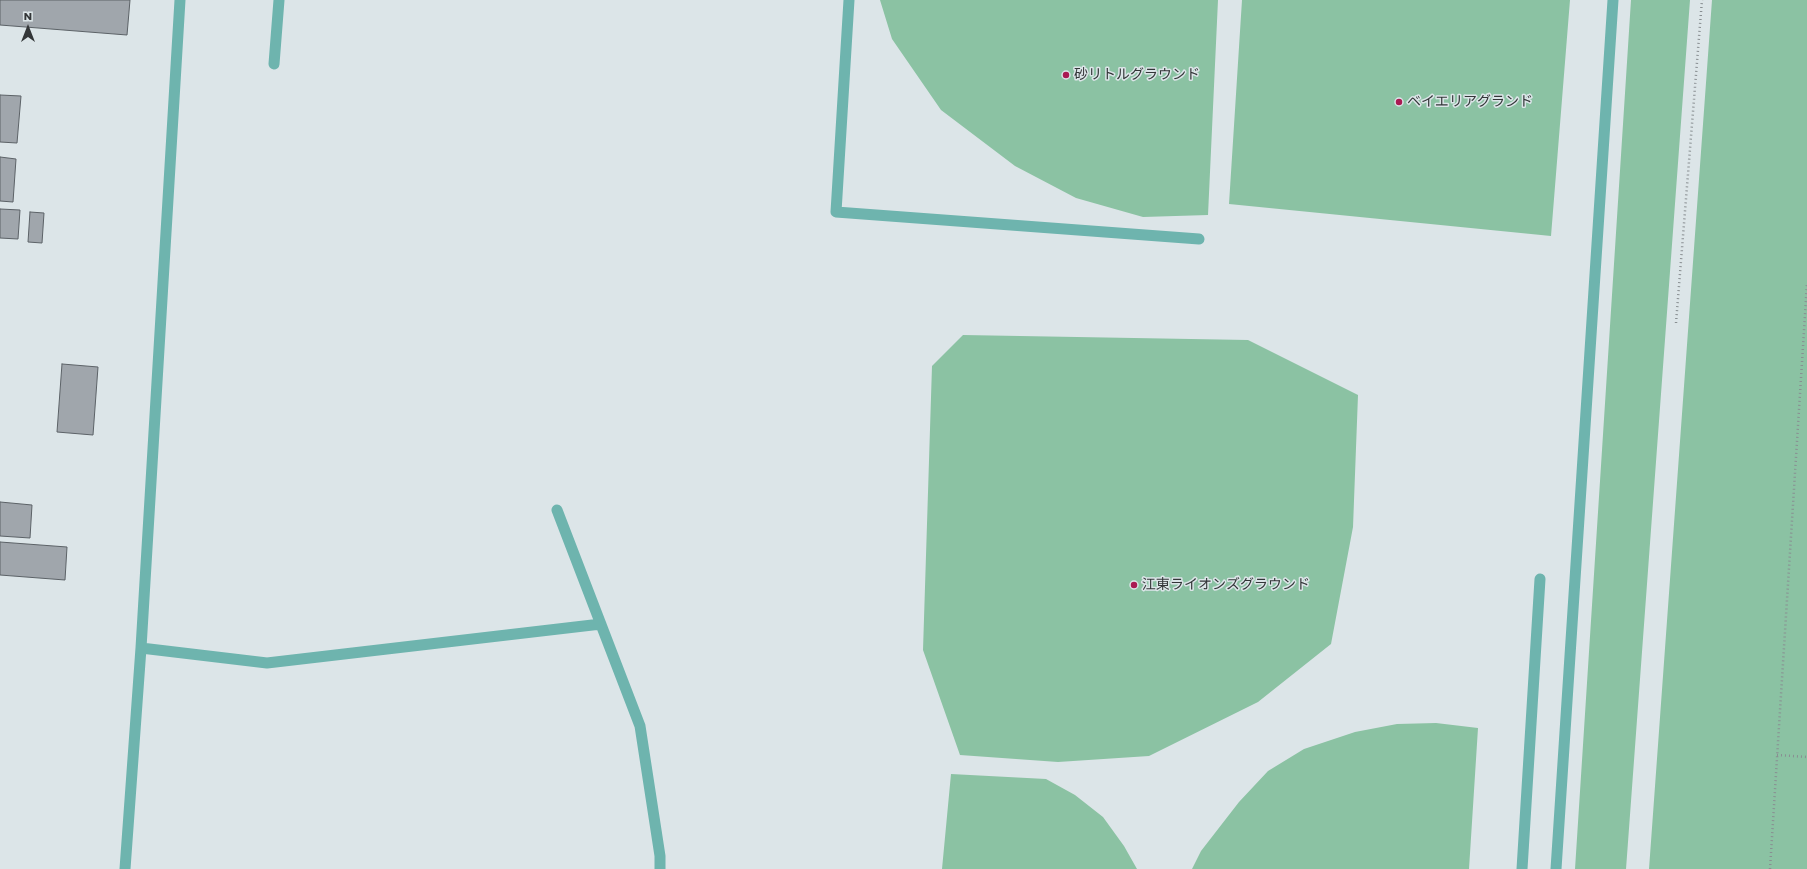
<!DOCTYPE html>
<html>
<head>
<meta charset="utf-8">
<style>
	body { margin:0 }
	#map { position:relative; width:1807px; height:869px; overflow:hidden; background:#dce5e8; font-family:Poppins,sans-serif }
	canvas { display:block }
	.north { position:absolute; left:8px; top:8px; width:40px; height:40px; -webkit-text-stroke:3px #dce5e8; paint-order:stroke; rotate:0deg; font-size:11px; font-weight:700; line-height:16px; text-align:center; color:#333638 }
	.north::after { content:''; display:block; margin:auto; width:14px; height:18px; background:#333638; clip-path:polygon(50% 0,100% 100%,50% 72%,0 100%) }
</style>
</head>
<body>
<div id="map">
<canvas width="1807" height="869"></canvas>
<div class="north">N</div>
</div>
<script>
const c = document.querySelector('canvas').getContext('2d');
c.lineJoin = 'round';
function fill(path, color) {
  c.fillStyle = color;
  c.fill(path, 'evenodd');
}
function poly(rows) {
  const path = new Path2D();
  for (const r of rows) {
    path.moveTo(r[0], r[1]);
    for (let i = 2; i < r.length; i += 2) path.lineTo(r[i], r[i + 1]);
  }
  return path;
}
function trace(path, color, width, dash) {
  c.strokeStyle = color;
  c.lineWidth = width;
  c.lineCap = dash ? 'butt' : 'round';
  c.setLineDash(dash || []);
  c.stroke(path);
}
function write(font, color, halo, rows, align = 'center') {
  c.font = font + ' Poppins,"Noto Sans JP",sans-serif';
  c.lineWidth = 3;
  c.setLineDash([]);
  c.textBaseline = 'middle';
  c.strokeStyle = halo;
  c.fillStyle = color;
  for (const [text, x, y, turn = 0] of rows) {
    c.save();
    c.translate(x, y);
    c.rotate((+turn || 0) * Math.PI / 180);
    c.textAlign = isNaN(turn) ? turn : align;
    if (halo) c.strokeText(text, 0, 0);
    c.fillText(text, 0, 0);
    c.restore();
  }
}
fill(poly([
	[880,0,1218,0,1208,215,1143,217,1076,198,1015,166,941,110,892,39],
	[1242,0,1570,0,1551,236,1229,204],
	[1631,0,1690,0,1626,869,1575,869],
	[1712,0,1807,0,1807,869,1649,869],
	[963,335,1248,340,1358,395,1353,527,1331,644,1258,702,1149,756,1058,762,960,755,923,650,932,366],
	[1436,723,1478,728,1469,869,1192,869,1201,851,1239,802,1268,771,1304,749,1355,732,1397,724],
	[951,774,1046,779,1075,795,1103,817,1124,846,1137,869,942,869]
]), '#8bc2a3');
const building = poly([
	[0,0,130,0,127,35,0,25,0,0],
	[0,95,21,96,17,143,0,142,0,95],
	[0,157,16,159,13,202,0,201,0,157],
	[0,209,20,210,18,239,0,238,0,209],
	[30,212,44,213,42,243,28,242,30,212],
	[62,364,98,367,93,435,57,432,62,364],
	[0,502,32,505,30,538,0,536,0,502],
	[0,542,67,547,65,580,0,575,0,542]
]);
fill(building, '#a0a6ac');
trace(building, '#5c6267', 1);
trace(poly([
	[1676,323,1702,0],
	[1777,755,1807,757],
	[1770,869,1807,283]
]), '#898f92', 2.5, [1, 3]);
trace(poly([
	[849,0,836,212,1199,239],
	[274,64,279,0],
	[557,510,640,726,660,856,660,869],
	[141,648,267,663,601,624],
	[125,869,141,648,180,0],
	[1522,869,1540,579],
	[1556,869,1613,0]
]), '#6eb4ae', 11);
for (const [x, y, r, color] of [
	[1066,75,4,"#aa1952"],
	[1399,102,4,"#aa1952"],
	[1134,585,4,"#aa1952"]
]) {
  const dot = new Path2D();
  dot.arc(x, y, r, 0, 2 * Math.PI);
  c.fillStyle = color;
  c.fill(dot);
  trace(dot, '#dce5e8', 1.5);
}
write('14px', '#333638', '#dce5e8', [
	["砂リトルグラウンド",1074,75],
	["ベイエリアグランド",1407,102],
	["江東ライオンズグラウンド",1142,585]
], 'left');
</script>
</body>
</html>
